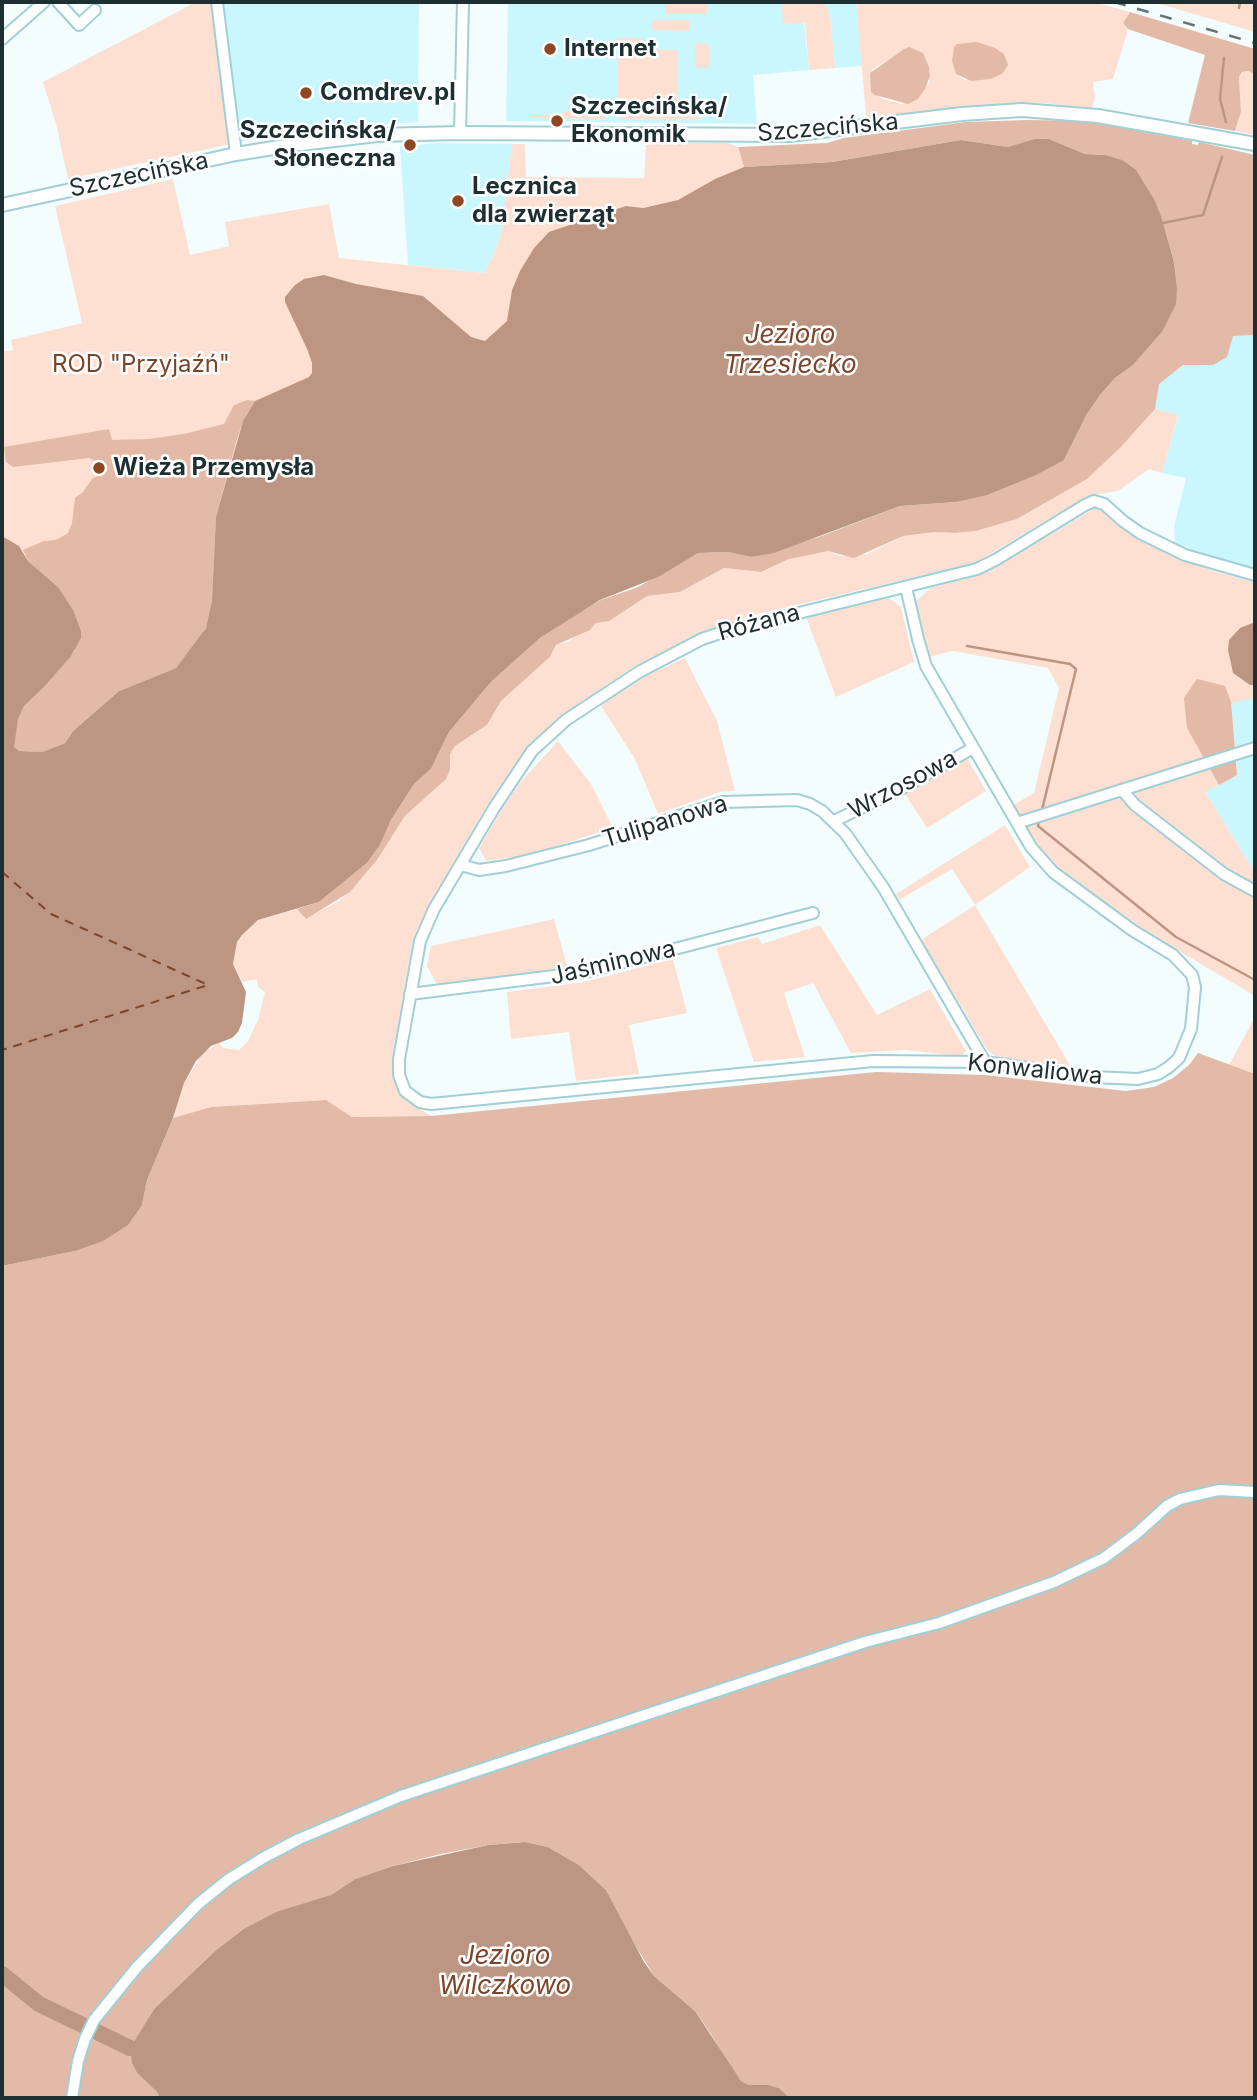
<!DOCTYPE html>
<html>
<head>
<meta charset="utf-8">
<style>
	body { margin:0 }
	#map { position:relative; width:1257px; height:2100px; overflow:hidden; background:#f4fdfe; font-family:Inter,sans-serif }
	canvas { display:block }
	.frame { position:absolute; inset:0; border:4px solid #1d2f31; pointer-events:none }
</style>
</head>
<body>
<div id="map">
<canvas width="1257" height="2100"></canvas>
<div class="frame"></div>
</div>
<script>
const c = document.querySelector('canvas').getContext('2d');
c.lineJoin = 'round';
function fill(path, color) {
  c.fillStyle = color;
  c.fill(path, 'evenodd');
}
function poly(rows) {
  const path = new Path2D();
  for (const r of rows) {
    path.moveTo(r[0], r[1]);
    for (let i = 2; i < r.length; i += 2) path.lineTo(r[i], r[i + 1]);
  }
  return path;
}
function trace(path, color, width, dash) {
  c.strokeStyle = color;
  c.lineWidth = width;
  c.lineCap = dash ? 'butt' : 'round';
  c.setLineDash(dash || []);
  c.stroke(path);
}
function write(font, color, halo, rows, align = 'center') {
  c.font = font + ' Inter,sans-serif';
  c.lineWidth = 5;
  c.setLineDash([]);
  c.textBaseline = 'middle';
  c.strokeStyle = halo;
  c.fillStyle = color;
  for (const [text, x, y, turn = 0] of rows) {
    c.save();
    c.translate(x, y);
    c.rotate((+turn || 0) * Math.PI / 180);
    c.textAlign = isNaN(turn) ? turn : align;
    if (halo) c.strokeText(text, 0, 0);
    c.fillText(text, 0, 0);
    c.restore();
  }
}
fill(poly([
	[219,2,419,2,418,122,342,127,238,142,224,14,224,11,221,11],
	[508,2,782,2,784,24,804,22,809,70,753,75,757,124,506,121],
	[825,2,856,2,862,66,835,68,830,16],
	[434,143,512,144,502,229,495,252,484,273,408,265,400,147],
	[1255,335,1255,568,1205,555,1175,543,1174,526,1186,478,1162,473,1178,416,1155,409,1158,384,1183,365,1213,365,1233,336],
	[1255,698,1255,873,1205,792,1237,775,1231,702]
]), '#caf7fe');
fill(poly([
	[196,2,213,2,231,144,68,179,56,124,43,82],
	[665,2,707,2,707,14,665,14],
	[782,2,825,2,830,16,835,68,809,70,805,23,783,24],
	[856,2,1094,2,1130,12,1123,23,1128,29,1113,79,1093,82,1095,97,1092,108,1043,103,1007,103,875,119,866,116],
	[923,53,929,67,929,82,918,99,902,104,880,98,872,70,897,54],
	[952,61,990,79,965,80,956,74],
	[1153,2,1255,2,1255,32],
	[689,20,689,31,651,30,651,21],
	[617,38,644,39,645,49,678,50,678,101,687,102,687,109,617,107],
	[695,43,707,44,709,47,709,68,695,68],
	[1251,71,1255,74,1255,135,1235,131,1241,112,1239,77,1242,72],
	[583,110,591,115,604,115,605,119,529,118,529,115,558,115,565,111],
	[620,114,699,116,698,120,620,119],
	[659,143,728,143,738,147,744,167,715,179,678,200,643,208,626,206,534,248,512,290,518,345,323,349,212,601,2,785,36,569,19,546,2,536,2,352,13,350,11,340,82,323,55,206,173,179,190,255,229,246,225,222,329,204,339,258,484,273,495,252,502,229,512,144,525,144,526,177,644,178,646,145],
	[1155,409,1178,415,1162,473,1149,469,1118,491,1087,496,975,563,754,615,700,633,635,666,587,698,562,715,527,746,488,804,428,906,413,939,392,1059,392,1076,400,1095,431,1116,352,1117,326,1100,211,1107,173,1118,184,1083,203,1053,219,1043,223,1048,239,1050,248,1041,258,1020,265,992,258,987,257,979,242,982,233,964,237,942,242,935,258,920,297,909,306,918,339,901,359,882,377,860,405,816,446,779,450,770,450,754,455,746,487,725,501,701,550,657,556,645,569,641,596,623,647,596,680,592,724,568,761,572,789,559,816,552,828,551,841,556,867,554,903,536,935,532,955,533,976,531,1017,519,1087,479,1120,448],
	[1095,508,1100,510,1130,534,1170,555,1212,571,1255,582,1255,622,1240,628,1230,640,1228,650,1233,673,1250,684,1255,685,1255,698,1231,703,1237,775,1205,792,1255,873,1255,996,1135,925,1057,867,1036,844,1013,805,1034,793,1059,688,1048,668,952,651,929,657,928,652,915,602,931,588,970,578,994,568],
	[889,598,901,607,914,662,836,697,806,617],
	[685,658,717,721,735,791,720,792,658,814,635,759,601,706,624,686],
	[558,741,591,784,613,828,528,855,486,861,479,848,500,812,519,784],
	[967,758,986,791,927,828,905,794],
	[1005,825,1030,867,975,905,1070,1065,1001,1060,988,1051,921,940,975,905,952,869,899,900,896,894],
	[554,919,568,969,437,985,427,966,431,946],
	[820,925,877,1015,930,989,966,1051,961,1056,905,1050,851,1053,813,983,784,993,805,1057,754,1062,716,948,758,937,762,944],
	[673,959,687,1013,629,1025,639,1074,576,1081,569,1032,511,1039,507,992,584,982],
	[1255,1017,1255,1074,1229,1065]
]), '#fee0d2');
fill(poly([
	[1130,12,1255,49,1255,74,1248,71,1242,72,1239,77,1241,112,1235,131,1188,123,1205,55,1128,29,1123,23],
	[977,42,995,48,1004,54,1008,65,1002,74,990,79,971,81,956,74,952,61,954,47,957,44],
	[909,47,923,53,929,67,930,76,925,89,918,99,908,104,875,95,871,92,870,73,904,49],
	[1028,120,1086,121,1192,141,1192,144,1198,145,1199,142,1255,155,1255,335,1233,336,1227,357,1213,365,1183,365,1159,384,1155,409,1120,448,1087,479,1017,519,976,531,955,533,935,532,903,536,854,558,828,551,789,559,761,572,724,568,680,592,647,596,609,621,596,623,590,630,556,645,550,657,501,701,487,725,455,746,450,754,450,770,446,779,405,816,377,860,350,892,306,919,297,909,319,902,367,863,380,845,391,820,414,784,431,769,449,732,491,682,540,638,580,612,601,600,638,587,698,553,728,552,751,557,819,537,900,506,956,502,1064,460,1087,414,1100,395,1115,378,1133,365,1162,332,1177,287,1174,262,1162,219,1105,155,1085,154,1049,139,1034,139,1008,147,961,140,832,162,744,167,738,147,827,143,844,138,966,122],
	[247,400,255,401,243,421,237,439,216,517,212,601,209,622,201,636,176,668,119,691,73,731,65,743,42,752,19,751,14,747,14,740,18,719,24,706,44,687,75,650,58,587,28,561,23,550,44,541,56,540,68,533,72,523,75,498,83,492,92,479,104,472,101,464,89,458,13,467,6,462,4,447,109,429,112,440,149,439,184,434,224,424,234,405],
	[1197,679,1225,686,1231,702,1237,775,1219,785,1187,728,1184,698],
	[1198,1053,1255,1074,1255,2098,790,2098,779,2088,769,2085,749,2085,741,2081,731,2068,711,2034,695,2011,654,1976,629,1935,606,1890,579,1865,548,1847,525,1842,488,1845,441,1854,393,1866,355,1879,331,1895,214,1952,155,2008,132,2063,137,2073,157,2092,160,2098,2,2098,2,1266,75,1251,142,1205,147,1180,173,1118,211,1107,326,1100,352,1117,431,1116,876,1072,985,1075,1126,1091,1154,1087,1173,1078,1189,1065]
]), '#e3baa7');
fill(poly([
	[1034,139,1049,139,1085,154,1105,155,1122,160,1136,170,1155,201,1162,219,1174,262,1177,287,1176,304,1162,332,1133,365,1115,378,1100,395,1087,414,1064,460,1036,475,987,495,956,502,900,506,774,553,751,557,728,552,698,553,658,577,600,600,540,638,491,682,449,732,431,769,414,784,391,820,380,845,367,863,319,902,258,920,242,935,237,942,233,964,246,992,242,1023,238,1032,232,1038,211,1046,196,1061,184,1083,173,1118,147,1180,142,1205,128,1225,103,1241,75,1251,2,1266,2,536,19,546,28,561,58,587,73,610,81,631,81,638,71,656,44,687,24,706,18,719,14,747,19,751,42,752,65,743,73,731,119,691,176,668,206,628,212,601,216,517,243,421,255,401,309,377,312,373,312,363,308,351,285,302,285,297,295,285,304,279,324,275,356,284,423,296,471,337,485,341,507,321,512,290,520,271,534,248,549,232,626,206,643,208,678,200,715,179,744,167,832,162,961,140,1008,147],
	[1255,622,1255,685,1250,685,1233,673,1228,650,1229,640,1240,628],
	[525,1842,548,1847,579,1865,606,1890,644,1962,654,1976,695,2011,741,2081,749,2085,769,2085,779,2088,790,2098,160,2098,157,2092,137,2073,132,2063,130,2048,155,2008,214,1952,244,1929,276,1912,331,1895,355,1879,393,1866,488,1845]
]), '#bd9683');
trace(poly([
	[1239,8,1240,2],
	[1224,58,1220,99,1226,122],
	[1163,223,1203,215,1222,157],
	[967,646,1070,664,1076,669,1042,810],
	[1039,820,1038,826,1176,937,1255,980]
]), '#bd9683', 2.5);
trace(poly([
	[2,1974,39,2004,130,2048]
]), '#bd9683', 16);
trace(poly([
	[2,872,51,914,208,985,2,1050]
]), '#7b452a', 2, [9, 7]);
const minor = poly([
	[58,2,79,25,95,10],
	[217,2,236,154],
	[2,39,44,2],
	[460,133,463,2],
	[906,587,918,639,926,666,1031,847,1053,872,1132,930,1173,955,1192,975,1195,987,1191,1029,1179,1058,1169,1067,1158,1074,1138,1079,1093,1077,985,1062,873,1061,431,1104,420,1102,405,1091,399,1075,399,1059,420,941,434,909,494,808,532,751,566,720,639,672,702,639,726,631,977,569,997,559,1085,505,1094,501,1104,504,1123,521,1140,533,1185,555,1255,575],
	[1122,790,1135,805,1224,874,1255,891],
	[834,821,899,790,973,748],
	[1017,823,1255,748],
	[461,865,479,870,506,866,589,845,723,802,797,800,810,804,822,811,845,833,883,887,985,1062],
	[410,994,586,972,813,913],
	[72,2098,78,2061,85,2039,94,2020,137,1967,198,1904,229,1879,263,1858,299,1839,401,1796,865,1642,939,1623,1054,1582,1104,1558,1136,1534,1167,1506,1180,1499,1219,1490,1255,1492]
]);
const tertiary = poly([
	[2,205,236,154,292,145,377,135,460,133,789,135,962,114,1022,110,1098,116,1255,144]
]);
trace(minor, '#a1cfd6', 14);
trace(tertiary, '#a1cfd6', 16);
trace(minor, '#fff', 10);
trace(tertiary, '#fff', 12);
trace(poly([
	[1114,2,1255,43]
]), '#637273', 2.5, [12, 12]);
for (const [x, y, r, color] of [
	[550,49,7,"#8e4723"],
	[306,93,7,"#8e4723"],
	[557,121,7,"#8e4723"],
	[410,145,7,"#8e4723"],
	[458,201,7,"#8e4723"],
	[99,468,7,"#8e4723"]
]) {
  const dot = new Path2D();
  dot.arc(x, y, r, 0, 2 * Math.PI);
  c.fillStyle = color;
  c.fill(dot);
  trace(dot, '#fff', 2.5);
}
write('bold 24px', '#1d2f31', '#fff', [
	["Internet",564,49],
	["Comdrev.pl",320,93],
	["Szczecińska/",571,107],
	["Ekonomik",571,135],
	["Szczecińska/",396,131,"right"],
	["Słoneczna",396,159,"right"],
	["Lecznica",472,187],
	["dla zwierząt",472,215],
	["Wieża Przemysła",113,468]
], 'left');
write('24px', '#1d2f31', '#fff', [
	["Szczecińska",828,128,-5],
	["Szczecińska",139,175,-12],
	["Różana",759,623,-15],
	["Wrzosowa",903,785,-28],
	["Tulipanowa",665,822,-17],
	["Jaśminowa",613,963,-13],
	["Konwaliowa",1035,1070,6]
]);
write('24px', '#7a4429', '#fff', [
	["ROD \"Przyjaźń\"",141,365]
]);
write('italic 26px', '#7b452a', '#fff', [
	["Jezioro",790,335],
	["Trzesiecko",790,365],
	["Jezioro",505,1956],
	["Wilczkowo",505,1986]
]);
</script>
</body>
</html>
